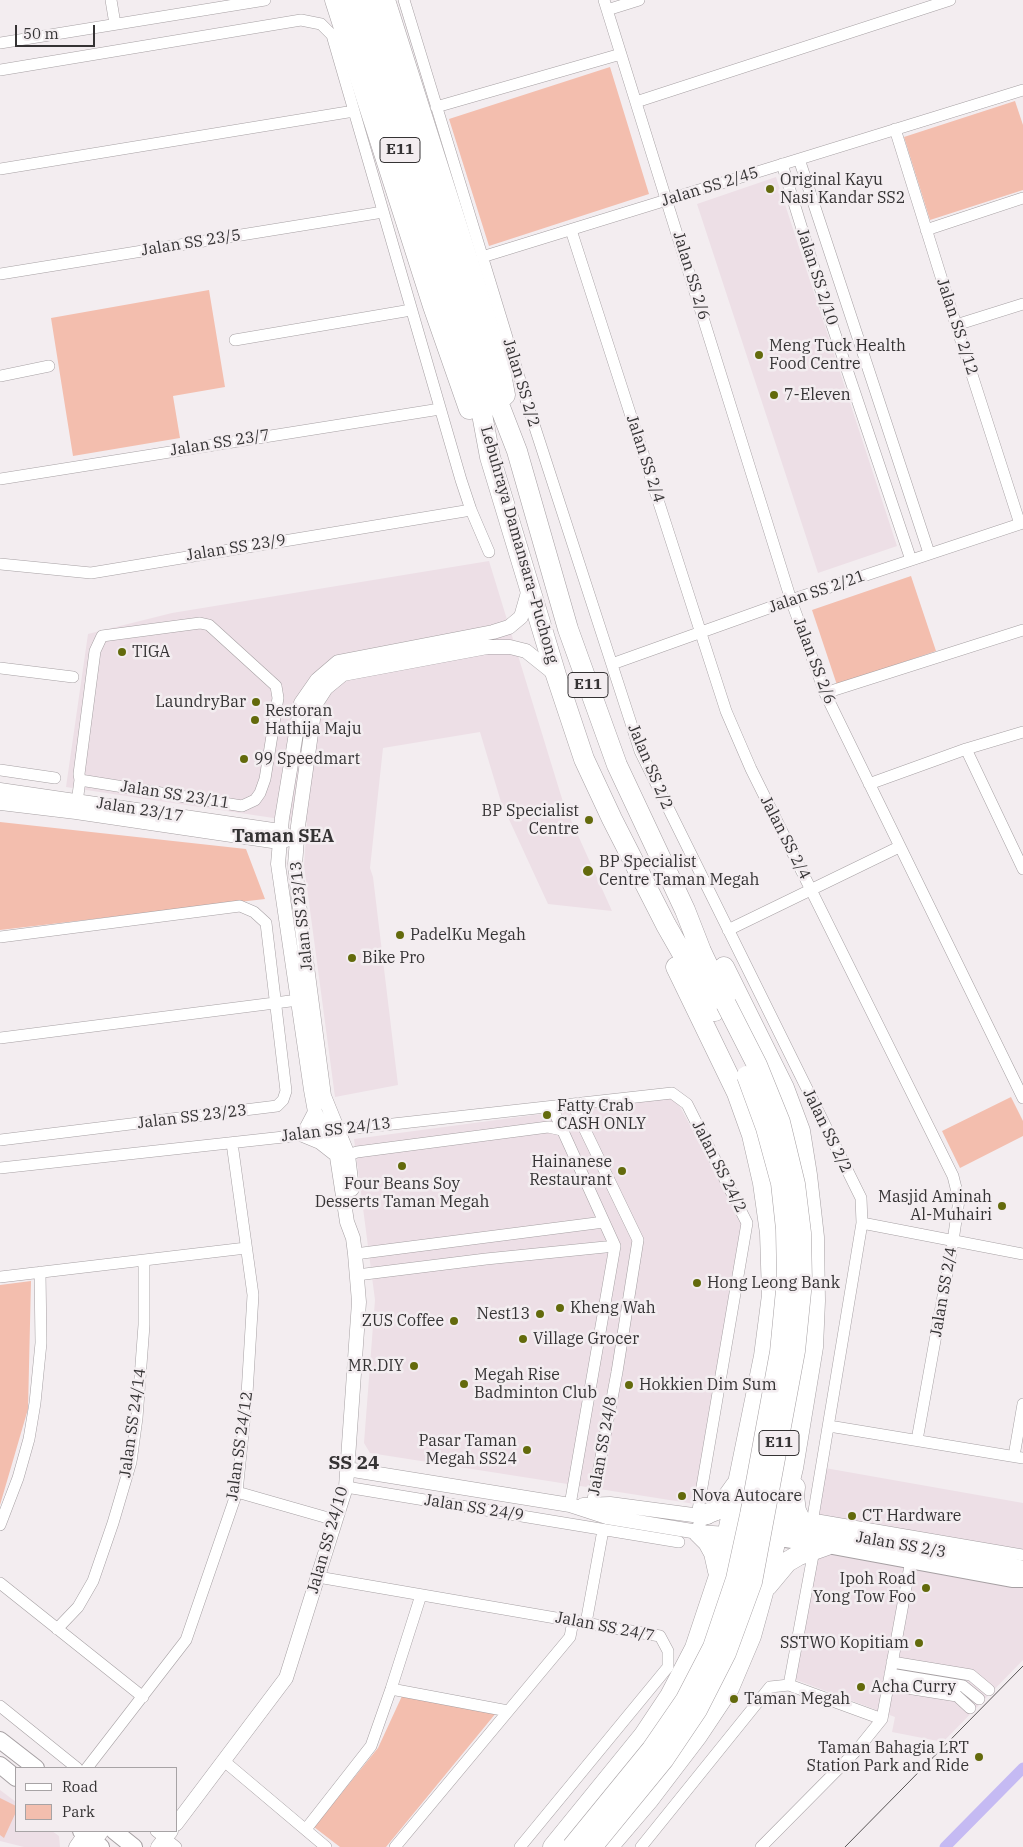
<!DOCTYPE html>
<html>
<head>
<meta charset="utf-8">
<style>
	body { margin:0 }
	#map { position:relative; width:1023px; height:1847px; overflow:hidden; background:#f3edf0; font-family:"IBM Plex Serif",serif }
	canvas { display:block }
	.legend { position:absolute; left:15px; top:1767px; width:162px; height:65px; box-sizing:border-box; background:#f3edf0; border:1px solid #a7a3a5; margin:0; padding:6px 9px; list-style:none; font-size:15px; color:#353334 }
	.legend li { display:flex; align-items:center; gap:10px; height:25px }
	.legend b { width:25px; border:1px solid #a7a3a5 }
	.scale { position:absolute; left:15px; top:25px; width:80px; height:22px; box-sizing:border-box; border:2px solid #353334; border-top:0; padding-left:6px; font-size:15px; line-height:18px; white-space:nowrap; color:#353334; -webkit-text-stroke:4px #f3edf0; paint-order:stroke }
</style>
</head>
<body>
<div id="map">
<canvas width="1023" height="1847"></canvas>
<ul class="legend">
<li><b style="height:6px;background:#fff"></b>Road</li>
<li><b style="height:14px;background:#f3beae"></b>Park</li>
</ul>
<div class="scale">50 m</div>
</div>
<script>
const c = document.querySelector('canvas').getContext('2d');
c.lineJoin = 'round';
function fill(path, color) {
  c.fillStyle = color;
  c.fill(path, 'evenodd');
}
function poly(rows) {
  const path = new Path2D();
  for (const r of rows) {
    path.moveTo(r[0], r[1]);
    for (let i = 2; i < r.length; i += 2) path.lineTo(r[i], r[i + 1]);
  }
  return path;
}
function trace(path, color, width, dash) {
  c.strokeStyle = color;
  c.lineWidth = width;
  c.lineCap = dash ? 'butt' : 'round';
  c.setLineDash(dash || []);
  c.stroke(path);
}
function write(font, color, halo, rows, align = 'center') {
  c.font = font + ' "IBM Plex Serif",serif';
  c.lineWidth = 5;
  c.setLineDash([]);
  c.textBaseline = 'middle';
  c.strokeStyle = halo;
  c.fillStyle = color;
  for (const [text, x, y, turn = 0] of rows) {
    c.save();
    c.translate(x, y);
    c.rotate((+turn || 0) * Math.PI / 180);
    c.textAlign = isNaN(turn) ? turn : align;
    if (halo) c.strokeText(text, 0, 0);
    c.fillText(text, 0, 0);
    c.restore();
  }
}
fill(poly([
	[776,177,897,546,818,573,697,204],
	[489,561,563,802,612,911,548,904,501,802,480,732,383,748,370,868,373,877,398,1085,335,1097,304,865,307,823,66,787,88,634,172,613],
	[669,1097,677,1101,742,1223,695,1504,370,1453,364,1443,375,1300,354,1139],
	[825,1468,1023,1503,1023,1660,943,1742,892,1732,895,1717,786,1676],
	[0,1790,16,1802,16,1831,52,1831,59,1836,60,1847,24,1847,0,1841]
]), '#eddfe6');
fill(poly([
	[610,67,649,194,489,246,449,119],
	[1015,101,1023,125,1023,190,930,220,904,137],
	[209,290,225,387,173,396,180,438,73,456,51,318],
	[911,576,936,651,837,685,812,610],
	[0,822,246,849,265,899,0,930],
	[1011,1097,1023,1121,1023,1136,960,1168,942,1131],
	[31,1281,28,1409,0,1505,0,1285],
	[402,1696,496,1713,386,1847,340,1847,314,1827,378,1748],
	[0,1798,16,1806,16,1812,4,1838,0,1835]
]), '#f3beae');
trace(poly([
	[945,1847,1023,1768]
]), '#c5baf3', 11);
const minor = poly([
	[111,0,115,24],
	[404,0,527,403,640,751,861,1198,862,1223,811,1529],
	[604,0,791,600,825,693,1023,1098],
	[607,10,639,0],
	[0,43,265,0],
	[0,70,301,20,321,24,332,35,461,480,471,510,489,552],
	[636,102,950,0],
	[436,107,621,54],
	[895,129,956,325,1020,524],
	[799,159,929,553],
	[782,164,826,307,911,560],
	[0,169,354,111],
	[571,230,726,711,751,769,953,1176,959,1200,953,1241,917,1440],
	[926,230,1023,198],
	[482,257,1023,90],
	[0,274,383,212],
	[956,325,1023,304],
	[235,340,411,310],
	[0,376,49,366],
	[0,479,440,409],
	[0,564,91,573,471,510],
	[612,664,791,600,1023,523],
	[0,668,73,677],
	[825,693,1023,630],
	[966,749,1023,869],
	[0,770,55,778],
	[869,784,966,749,1023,732],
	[76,810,80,780,79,774,95,651,102,636,200,623,209,625,276,686,278,698,265,779,260,793,255,800,242,806,80,780],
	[728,930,899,847],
	[0,937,240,906,254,912,266,923,286,1091,283,1100,277,1106,0,1140],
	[0,1038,306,999],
	[573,1105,638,1240,617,1372,592,1505],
	[552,1107,615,1246,570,1505],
	[330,1131,672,1093,687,1104,747,1223,697,1516],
	[348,1155,357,1152,548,1127,562,1130],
	[0,1168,311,1134],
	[862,1223,1023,1254],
	[355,1254,604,1222],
	[357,1275,486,1259,615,1246],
	[0,1277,246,1248],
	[829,1426,1023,1458],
	[1014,1456,1023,1404],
	[346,1487,679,1542],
	[237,1492,335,1520],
	[812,1519,1023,1555],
	[0,1525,18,1478,29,1439,35,1403,41,1343,40,1272],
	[318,1577,660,1636,668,1651,668,1667,520,1847],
	[0,1583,143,1697],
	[586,1623,603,1530],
	[57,1629,78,1607,93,1581,113,1523,131,1462,137,1418,144,1325,144,1260],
	[892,1662,971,1675,989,1690],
	[890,1674,963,1686,979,1699],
	[789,1685,814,1550],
	[888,1685,957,1696,970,1708],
	[391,1689,508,1711],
	[0,1706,77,1768],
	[224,1761,326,1847],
	[87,1768,186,1640,237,1492,247,1394,253,1295,232,1143],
	[306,1829,371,1746,391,1689,421,1595],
	[156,1831,176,1847],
	[395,1847,570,1637,573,1621],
	[641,1847,770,1687,789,1685,882,1719],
	[761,1847,857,1750,882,1719,911,1560]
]);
const tertiary = poly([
	[0,790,280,831,287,836],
	[0,803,76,812,279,842,286,840],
	[315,1112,303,1135,320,1142,334,1153],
	[352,1189,348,1155,324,1096,301,921,295,865,298,826,315,705,326,688,343,674,487,647,510,647,526,651,556,675],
	[347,1469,570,1505,607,1517,698,1532,727,1534],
	[583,1505,610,1504,708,1517],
	[176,1824,286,1678,346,1487,359,1302,355,1254,353,1238,347,1222,337,1157,315,1112,311,1090,278,864,282,818,301,703,317,680,338,662,493,632,509,627,521,617,529,589],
	[76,1847,87,1831],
	[90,1847,102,1831],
	[158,1847,171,1831]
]);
const secondary = poly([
	[768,1522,989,1560,1023,1569],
	[765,1536,827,1545,1012,1579,1023,1579],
	[0,1740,36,1768],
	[0,1765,16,1778],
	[81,1831,101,1847],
	[114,1831,134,1847]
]);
const motorway = poly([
	[335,0,433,306,469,409],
	[351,0,449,301,479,398,490,457,556,675,584,759,612,819,666,925,715,1011],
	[366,0,423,173,483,363,517,451,568,629,617,765,685,910,701,951,726,1004],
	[385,0,471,270,498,358,505,395],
	[795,1487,794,1496,796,1511,801,1521,811,1529],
	[701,1516,714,1511,721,1506,736,1485],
	[698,1532,708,1542,714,1553,718,1571],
	[767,1586,787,1562,799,1555,827,1545],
	[553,1847,644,1735,670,1696,695,1648,719,1576,764,1356,772,1295,770,1233,763,1183,752,1135,737,1093,676,967],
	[608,1847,649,1799,697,1736,729,1688,751,1636,764,1589,793,1468,813,1347,815,1301,814,1237,807,1175,800,1131,784,1088,724,967]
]);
trace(minor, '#a6a0a3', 12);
trace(tertiary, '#a6a0a3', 15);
trace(secondary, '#a6a0a3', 18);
trace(motorway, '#a6a0a3', 21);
trace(minor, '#fff', 11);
trace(tertiary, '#fff', 14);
trace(secondary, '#fff', 16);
trace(motorway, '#fff', 20);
trace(poly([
	[845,1847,1023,1666]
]), '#585556', 1);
const motorwayBridge = poly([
	[572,1847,652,1749,685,1701,713,1647,736,1579,750,1515,780,1352,787,1280,786,1229,781,1183,766,1128,747,1076],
	[592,1847,664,1759,697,1710,726,1653,752,1582,795,1351,802,1282,801,1233,795,1184,780,1122,757,1065,726,1004]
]);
trace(motorwayBridge, '#a6a0a3', 21, []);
trace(motorwayBridge, '#fff', 20);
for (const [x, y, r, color] of [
	[770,189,5,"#636a0c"],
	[759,355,5,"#636a0c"],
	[774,395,5,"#636a0c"],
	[122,652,5,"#636a0c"],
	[256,702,5,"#636a0c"],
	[255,720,5,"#636a0c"],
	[244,759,5,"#636a0c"],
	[589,820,5,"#636a0c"],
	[588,871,6,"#636a0c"],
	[400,935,5,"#636a0c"],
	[352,958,5,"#636a0c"],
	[547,1115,5,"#636a0c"],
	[402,1166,5,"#636a0c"],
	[622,1171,5,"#636a0c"],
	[1002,1206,5,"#636a0c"],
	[697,1283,5,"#636a0c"],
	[560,1308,5,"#636a0c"],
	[540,1314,5,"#636a0c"],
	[454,1321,5,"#636a0c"],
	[523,1339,5,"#636a0c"],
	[414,1366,5,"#636a0c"],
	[464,1384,5,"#636a0c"],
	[629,1385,5,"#636a0c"],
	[527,1450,5,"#636a0c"],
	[682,1496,5,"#636a0c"],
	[852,1516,5,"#636a0c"],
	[926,1588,5,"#636a0c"],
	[919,1643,5,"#636a0c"],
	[861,1687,5,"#636a0c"],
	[734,1699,5,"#636a0c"],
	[979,1757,5,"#636a0c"]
]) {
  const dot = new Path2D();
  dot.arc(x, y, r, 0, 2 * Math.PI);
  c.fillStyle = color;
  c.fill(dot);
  trace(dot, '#f3edf0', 2);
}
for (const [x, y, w] of [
	[400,150,40],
	[588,685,40],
	[779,1443,40]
]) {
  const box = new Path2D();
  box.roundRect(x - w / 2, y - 12.5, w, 25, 4);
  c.fillStyle = '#f3edf0';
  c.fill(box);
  trace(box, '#353334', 1);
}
write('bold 15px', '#353334', null, [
	["E11",400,150],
	["E11",588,685],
	["E11",779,1443]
]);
write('16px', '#353334', '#f3edf0', [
	["Original Kayu",780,180],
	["Nasi Kandar SS2",780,198],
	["Meng Tuck Health",769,346],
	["Food Centre",769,364],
	["7-Eleven",784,395],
	["TIGA",132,652],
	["LaundryBar",246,702,"right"],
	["Restoran",265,711],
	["Hathija Maju",265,729],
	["99 Speedmart",254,759],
	["BP Specialist",579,811,"right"],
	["Centre",579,829,"right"],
	["BP Specialist",599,862],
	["Centre Taman Megah",599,880],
	["PadelKu Megah",410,935],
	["Bike Pro",362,958],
	["Fatty Crab",557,1106],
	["CASH ONLY",557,1124],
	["Hainanese",612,1162,"right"],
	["Restaurant",612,1180,"right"],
	["Four Beans Soy",402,1184,"center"],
	["Desserts Taman Megah",402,1202,"center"],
	["Masjid Aminah",992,1197,"right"],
	["Al-Muhairi",992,1215,"right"],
	["Hong Leong Bank",707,1283],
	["Kheng Wah",570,1308],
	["Nest13",530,1314,"right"],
	["ZUS Coffee",444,1321,"right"],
	["Village Grocer",533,1339],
	["MR.DIY",404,1366,"right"],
	["Megah Rise",474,1375],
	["Badminton Club",474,1393],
	["Hokkien Dim Sum",639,1385],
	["Pasar Taman",517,1441,"right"],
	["Megah SS24",517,1459,"right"],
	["Nova Autocare",692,1496],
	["CT Hardware",862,1516],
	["Ipoh Road",916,1579,"right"],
	["Yong Tow Foo",916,1597,"right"],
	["SSTWO Kopitiam",909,1643,"right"],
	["Acha Curry",871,1687],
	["Taman Megah",744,1699],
	["Taman Bahagia LRT",969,1748,"right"],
	["Station Park and Ride",969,1766,"right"]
], 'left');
write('16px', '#353334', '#f3edf0', [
	["Jalan SS 2/45",710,187,-17],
	["Jalan SS 23/5",191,243,-9],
	["Jalan SS 2/6",691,276,73],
	["Jalan SS 2/10",817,277,72],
	["Jalan SS 2/12",957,327,72],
	["Jalan SS 2/2",521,383,73],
	["Jalan SS 23/7",220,443,-9],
	["Jalan SS 2/4",645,459,72],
	["Lebuhraya Damansara–Puchong",519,545,74],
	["Jalan SS 23/9",236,548,-9],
	["Jalan SS 2/21",817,592,-19],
	["Jalan SS 2/6",814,661,69],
	["Jalan SS 2/2",650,767,67],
	["Jalan SS 23/11",175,795,9],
	["Jalan 23/17",140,810,9],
	["Jalan SS 2/4",785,838,63],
	["Jalan SS 23/13",302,916,-96],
	["Jalan SS 23/23",192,1117,-7],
	["Jalan SS 24/13",336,1130,-7],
	["Jalan SS 2/2",827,1131,64],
	["Jalan SS 24/2",719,1167,63],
	["Jalan SS 2/4",944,1292,-80],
	["Jalan SS 24/14",133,1423,-82],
	["Jalan SS 24/12",240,1446,-82],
	["Jalan SS 24/8",603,1446,-80],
	["Jalan SS 24/9",474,1508,9],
	["Jalan SS 24/10",328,1540,-74],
	["Jalan SS 2/3",901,1545,10],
	["Jalan SS 24/7",605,1627,11]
]);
write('bold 18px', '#353334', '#f3edf0', [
	["Taman SEA",283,837]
]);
write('bold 19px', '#353334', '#f3edf0', [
	["SS 24",354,1464]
]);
</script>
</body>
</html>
